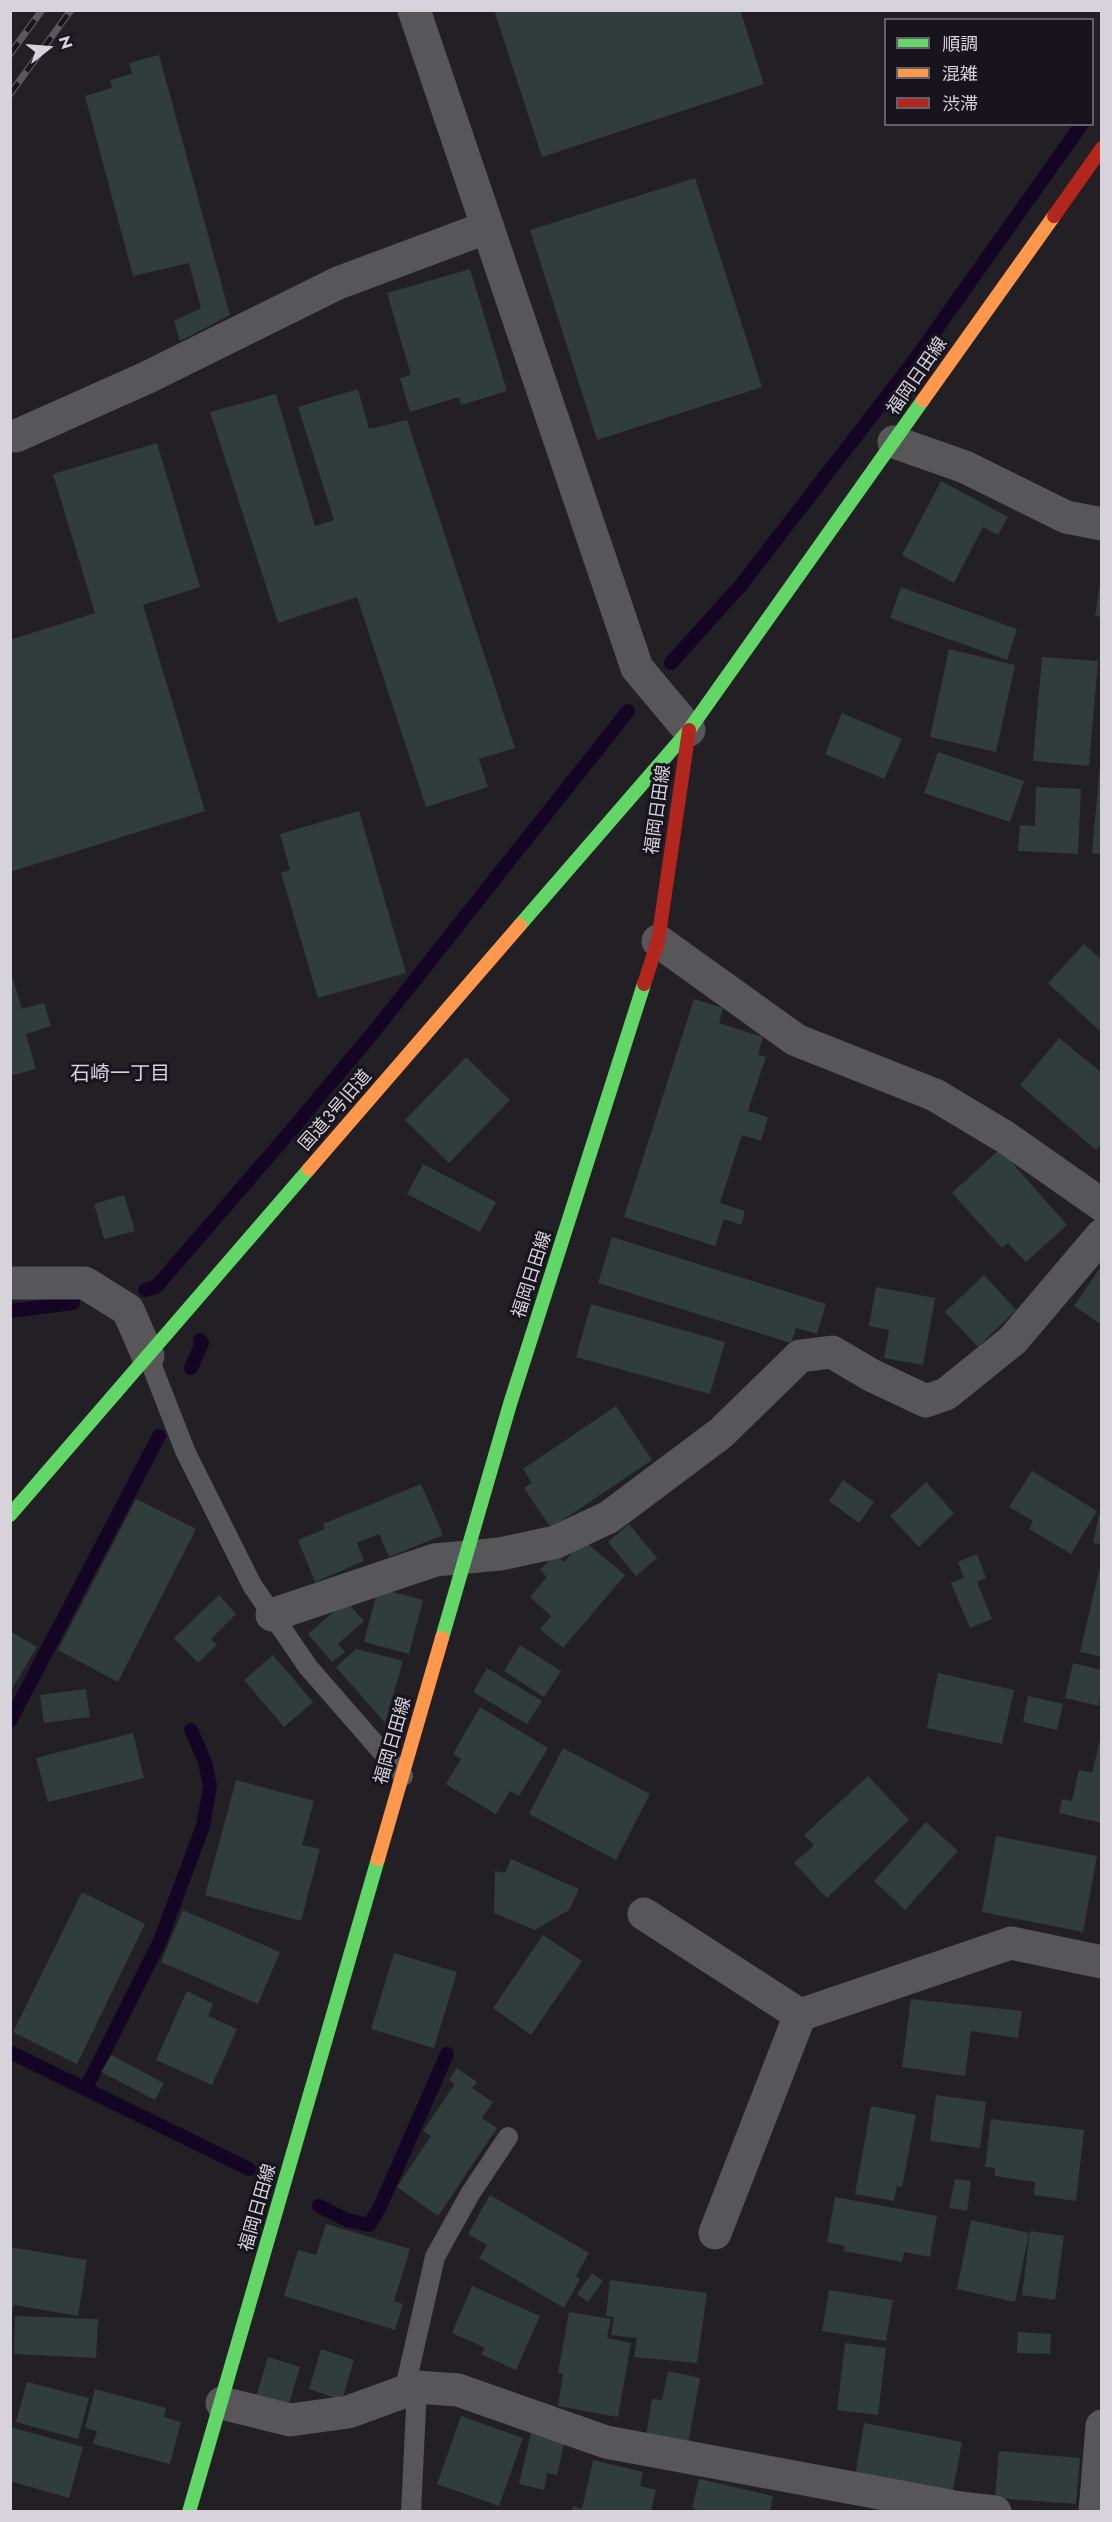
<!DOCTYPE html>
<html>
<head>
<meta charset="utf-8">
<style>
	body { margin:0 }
	#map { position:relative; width:1112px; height:2522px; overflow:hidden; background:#222025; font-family:Jost,"Noto Sans JP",sans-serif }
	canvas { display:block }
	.frame { position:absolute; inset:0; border:12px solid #d6d3db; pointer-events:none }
	.legend { position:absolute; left:884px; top:18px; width:210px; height:108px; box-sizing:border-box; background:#18141e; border:2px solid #64606a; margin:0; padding:8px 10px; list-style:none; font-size:18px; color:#d6d3db }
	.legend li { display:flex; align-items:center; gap:12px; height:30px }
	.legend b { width:30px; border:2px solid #64606a }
	.north { position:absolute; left:18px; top:18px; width:60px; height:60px; -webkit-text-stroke:4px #18141e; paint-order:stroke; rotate:73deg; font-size:16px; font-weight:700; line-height:24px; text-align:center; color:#d6d3db }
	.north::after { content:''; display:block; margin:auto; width:21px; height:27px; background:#d6d3db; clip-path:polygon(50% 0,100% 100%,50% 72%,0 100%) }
</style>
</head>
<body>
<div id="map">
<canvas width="1112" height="2522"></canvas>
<div class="frame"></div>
<ul class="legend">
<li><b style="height:8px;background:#63d668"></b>順調</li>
<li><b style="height:8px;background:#ff974d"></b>混雑</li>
<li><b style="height:8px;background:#b3261e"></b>渋滞</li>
</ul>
<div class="north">N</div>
</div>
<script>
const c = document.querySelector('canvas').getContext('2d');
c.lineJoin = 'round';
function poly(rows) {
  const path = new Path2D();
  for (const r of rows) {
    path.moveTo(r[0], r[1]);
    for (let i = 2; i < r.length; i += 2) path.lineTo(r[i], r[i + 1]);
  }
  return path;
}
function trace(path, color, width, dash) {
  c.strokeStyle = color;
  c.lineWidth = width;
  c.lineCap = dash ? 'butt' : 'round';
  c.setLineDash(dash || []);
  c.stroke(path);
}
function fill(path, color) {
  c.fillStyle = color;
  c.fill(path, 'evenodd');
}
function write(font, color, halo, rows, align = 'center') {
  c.font = font + ' Jost,"Noto Sans JP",sans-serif';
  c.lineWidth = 6;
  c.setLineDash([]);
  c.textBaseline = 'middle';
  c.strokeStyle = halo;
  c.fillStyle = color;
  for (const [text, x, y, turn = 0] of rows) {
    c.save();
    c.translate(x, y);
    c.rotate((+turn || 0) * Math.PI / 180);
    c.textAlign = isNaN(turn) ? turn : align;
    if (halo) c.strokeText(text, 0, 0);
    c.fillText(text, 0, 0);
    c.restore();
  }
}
trace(poly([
	[671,663,741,585,911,365,1082,124],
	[145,1290,156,1287,289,1133,372,1034,628,711],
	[10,1311,73,1303],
	[191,1368,202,1343,200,1340],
	[10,1721,159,1436],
	[10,2052,249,2169],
	[86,2088,160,1941,203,1826,210,1787,205,1762,191,1730],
	[319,2206,347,2220,369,2225,379,2209,447,2054]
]), '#150525', 14);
fill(poly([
	[494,10,740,10,764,84,542,157],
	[159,55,230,315,180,341,174,321,201,308,189,263,133,276,85,96,112,88,110,80,132,74,129,63],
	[695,178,762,387,597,440,530,230],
	[470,269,507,391,461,405,459,397,410,412,400,378,411,375,387,293],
	[358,389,369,429,407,420,515,748,479,759,488,787,426,807,357,597,278,623,210,412,276,394,315,526,334,520,298,407],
	[157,443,200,587,143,605,205,811,10,872,10,640,95,613,53,474],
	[941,481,1008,517,998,535,983,527,954,583,902,555],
	[1100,584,1102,584,1102,617,1095,616],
	[901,587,1017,629,1007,660,890,618],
	[949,649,1015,665,996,752,930,737],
	[1042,657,1098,661,1089,766,1033,761],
	[842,713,902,739,884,779,825,754],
	[938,752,1024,781,1010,822,924,793],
	[1100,765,1102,765,1102,854,1092,853],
	[1036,787,1081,789,1078,854,1018,851,1020,825,1035,826],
	[359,811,406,973,318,998,281,873,290,870,280,834],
	[1084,944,1102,960,1102,1033,1048,983],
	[10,970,22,1009,44,1003,51,1026,26,1034,36,1069,10,1076],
	[694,999,723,1008,719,1023,763,1037,758,1055,766,1057,748,1111,768,1117,761,1141,742,1135,720,1203,745,1211,741,1225,724,1219,715,1246,624,1217],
	[1059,1038,1102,1073,1102,1144,1096,1150,1020,1085],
	[466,1057,510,1100,449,1163,405,1120],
	[1000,1149,1067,1225,1026,1262,1008,1243,1002,1248,952,1193],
	[423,1164,496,1202,480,1232,407,1194],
	[124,1195,135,1231,104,1239,94,1204],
	[612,1237,826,1304,817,1334,796,1328,791,1343,598,1283],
	[1102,1265,1102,1325,1074,1306],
	[984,1275,1016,1310,978,1347,945,1312],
	[876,1287,935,1298,923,1365,884,1358,889,1330,869,1326],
	[591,1304,725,1342,710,1394,576,1357],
	[616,1406,652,1460,551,1528,524,1488,532,1483,523,1469],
	[1032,1471,1097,1511,1071,1554,1029,1529,1033,1521,1009,1507],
	[843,1480,874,1502,859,1523,829,1501],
	[926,1482,954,1513,919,1547,890,1516],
	[421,1484,443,1535,389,1557,379,1534,357,1543,364,1561,315,1582,298,1540,325,1529,323,1524],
	[136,1499,196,1529,118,1682,58,1650],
	[1099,1515,1102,1516,1102,1544,1093,1543],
	[629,1524,657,1558,636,1576,608,1542],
	[583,1540,625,1575,563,1648,540,1629,551,1616,530,1597,547,1577,540,1570,555,1554,564,1562],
	[977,1554,986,1578,977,1582,992,1619,970,1628,951,1583,964,1578,958,1562],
	[1102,1558,1102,1657,1080,1652],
	[378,1588,423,1600,409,1654,364,1642],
	[219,1595,236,1614,211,1639,217,1645,198,1663,174,1638],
	[346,1601,364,1621,338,1644,345,1652,332,1662,308,1634],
	[10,1631,37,1647,10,1692],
	[520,1645,561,1671,544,1697,504,1671],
	[356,1649,403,1661,385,1723,336,1667],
	[273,1655,313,1702,284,1727,244,1680],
	[1073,1663,1102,1670,1099,1706,1065,1698],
	[487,1668,542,1701,527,1724,473,1692],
	[938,1673,1014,1690,1002,1744,927,1728],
	[86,1689,90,1717,44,1723,40,1695],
	[1028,1696,1063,1704,1057,1730,1023,1722],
	[480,1707,548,1748,519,1796,510,1791,496,1814,446,1784,461,1759,453,1754],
	[133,1733,144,1778,48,1802,36,1758],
	[1101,1736,1102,1823,1059,1813,1062,1799,1072,1801,1079,1770,1092,1773],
	[563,1748,650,1794,616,1860,529,1814],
	[868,1776,909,1820,827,1898,794,1863,814,1845,804,1835],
	[236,1780,314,1801,302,1845,320,1849,301,1921,205,1895],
	[926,1822,958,1851,905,1910,874,1881],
	[996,1836,1097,1856,1083,1932,982,1912],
	[511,1859,579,1889,569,1910,535,1930,494,1913,495,1871,505,1873],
	[82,1892,145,1924,77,2064,13,2032],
	[183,1910,280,1952,258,2004,161,1962],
	[543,1935,582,1961,531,2035,493,2008],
	[394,1953,457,1972,434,2048,371,2029],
	[187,1991,213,2004,208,2016,237,2029,212,2085,156,2060],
	[911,1999,1022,2011,1018,2038,971,2031,965,2076,902,2067],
	[111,2055,164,2083,155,2100,101,2072],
	[457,2068,477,2082,472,2088,493,2102,482,2118,497,2128,438,2216,397,2187,431,2136,423,2131,455,2084,449,2080],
	[936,2095,986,2102,980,2148,930,2141],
	[871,2106,916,2115,902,2187,897,2186,894,2201,855,2194],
	[991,2119,1084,2130,1076,2201,1034,2195,1035,2182,995,2176,995,2168,985,2167],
	[955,2179,971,2181,967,2211,949,2208],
	[490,2195,589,2253,576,2276,580,2279,564,2308,479,2258,487,2245,468,2234],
	[835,2197,937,2216,930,2257,904,2252,902,2262,844,2251,845,2246,827,2242],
	[971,2220,1029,2233,1015,2302,957,2289],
	[326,2224,410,2249,394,2301,403,2304,395,2330,284,2296,298,2250,316,2255],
	[1030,2231,1064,2236,1055,2300,1022,2295],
	[10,2247,87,2260,78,2316,14,2305,10,2316],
	[592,2273,603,2281,588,2302,577,2294],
	[610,2280,707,2293,697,2363,634,2357,637,2338,611,2335,614,2317,606,2316],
	[472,2286,540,2316,516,2370,481,2354,485,2348,452,2333],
	[829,2290,893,2300,886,2341,822,2331],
	[569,2312,611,2319,607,2338,631,2343,618,2417,558,2406,563,2374,558,2373],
	[15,2316,98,2319,96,2358,14,2354],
	[1018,2332,1051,2334,1050,2354,1017,2353],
	[845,2343,886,2348,878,2415,837,2410],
	[321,2349,354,2360,342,2400,309,2389],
	[268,2357,300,2367,288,2407,256,2397],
	[668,2371,700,2378,687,2450,646,2436,652,2399,662,2400],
	[27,2382,89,2398,78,2439,16,2422],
	[95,2389,166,2408,164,2417,181,2422,170,2464,93,2444,97,2431,85,2428],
	[461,2416,523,2438,499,2506,437,2484],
	[864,2423,962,2442,952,2495,855,2476],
	[10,2427,83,2447,69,2498,10,2481],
	[531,2433,565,2440,557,2475,547,2473,544,2490,519,2484],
	[999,2451,1080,2458,1076,2504,995,2498],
	[593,2460,643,2472,640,2486,656,2490,651,2512,572,2512,573,2506,582,2509],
	[699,2479,773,2496,770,2512,703,2512,692,2508]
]), '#303d3c');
trace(poly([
	[148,1356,186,1453,252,1585,308,1667,403,1776],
	[404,2392,435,2257,470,2194,508,2137],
	[411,2512,417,2387]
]), '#575658', 20);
trace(poly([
	[414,10,637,668,689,730],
	[16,436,146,378,338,283,488,227],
	[894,442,965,467,1066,517,1102,524],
	[658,941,796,1040,935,1095,1005,1137,1102,1205],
	[10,1283,85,1283,128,1310,148,1356],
	[272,1615,435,1560,500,1554,556,1542,609,1517,721,1433,800,1356,832,1352,871,1375,926,1401,946,1394,1013,1340,1102,1235],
	[644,1914,800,2015],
	[715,2233,800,2015,1011,1943,1102,1962],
	[222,2403,290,2420,348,2412,417,2387,458,2390,606,2442,960,2508,995,2512],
	[1095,2512,1102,2426]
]), '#575658', 33);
trace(poly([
	[520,925,689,730,923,400],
	[10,1515,309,1169],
	[442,1638,510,1404,644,984],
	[189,2512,378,1859]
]), '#63d668', 14);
trace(poly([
	[923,400,1054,216],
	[309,1169,520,925],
	[378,1859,442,1638]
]), '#ff974d', 14);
trace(poly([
	[1054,216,1102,148],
	[644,984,658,941,689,730]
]), '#b3261e', 14);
const rail = poly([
	[10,54,42,10],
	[10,94,71,10]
]);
trace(rail, '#5a585c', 7);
trace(rail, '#18141e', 4.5, [14]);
write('18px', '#d6d3db', '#18141e', [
	["福岡日田線",918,377,-55],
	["福岡日田線",659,810,-82],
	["国道3号旧道",336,1111,-49],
	["福岡日田線",533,1275,-72],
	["福岡日田線",394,1741,-74],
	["福岡日田線",259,2208,-74]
]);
write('20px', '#d6d3db', '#18141e', [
	["石崎一丁目",120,1075]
]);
</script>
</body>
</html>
